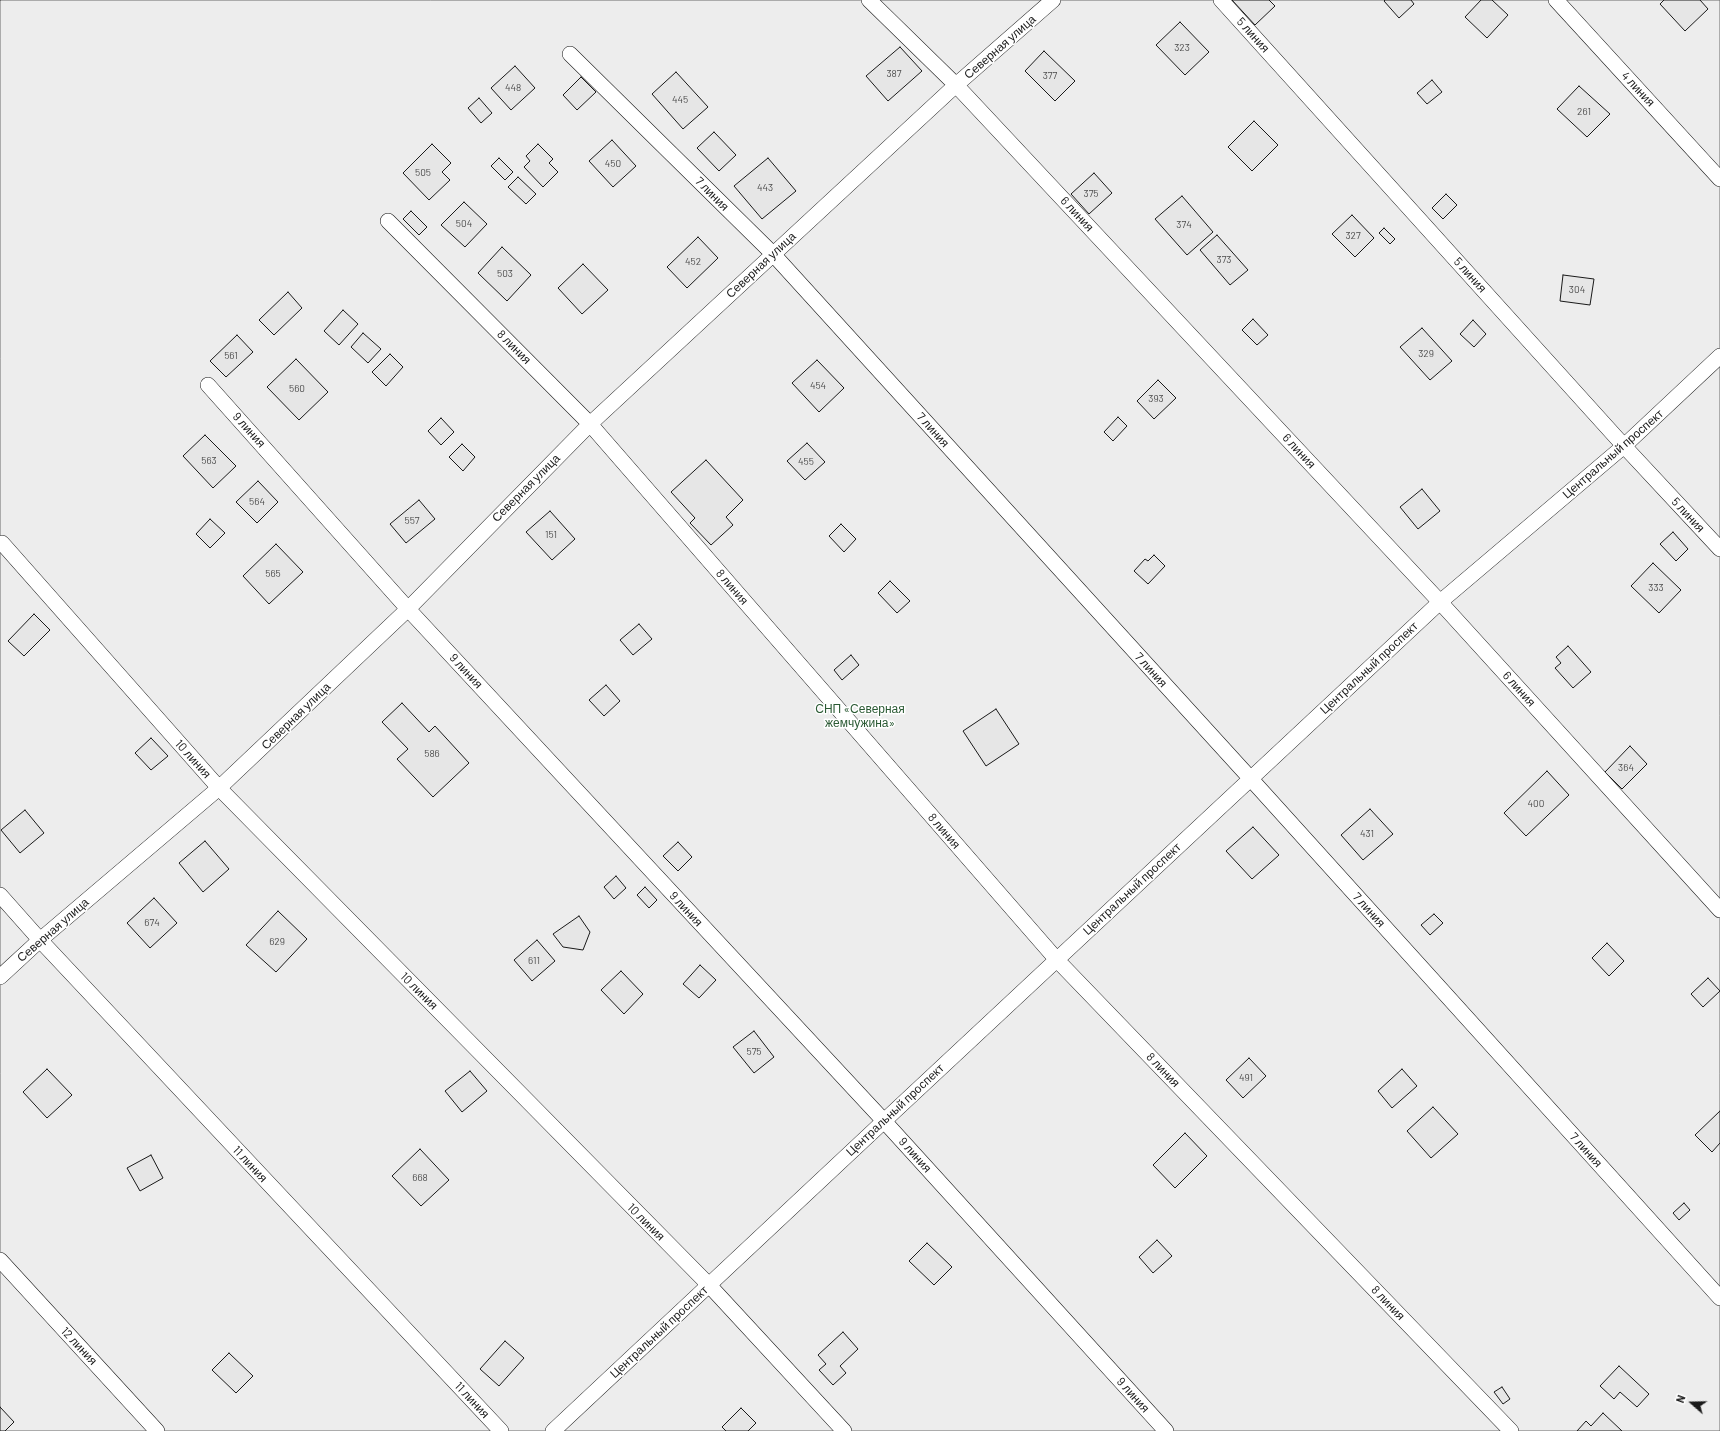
<!DOCTYPE html>
<html>
<head>
<meta charset="utf-8">
<style>
	body { margin:0 }
	#map { position:relative; width:1720px; height:1431px; overflow:hidden; background:#fff; font-family:Barlow,sans-serif }
	canvas { display:block }
	.north { position:absolute; left:1672px; top:1383px; width:40px; height:40px; -webkit-text-stroke:3px #fff; paint-order:stroke; rotate:290deg; font-size:11px; font-weight:700; line-height:16px; text-align:center; color:#1a1a1a }
	.north::after { content:''; display:block; margin:auto; width:14px; height:18px; background:#1a1a1a; clip-path:polygon(50% 0,100% 100%,50% 72%,0 100%) }
</style>
</head>
<body>
<div id="map">
<canvas width="1720" height="1431"></canvas>
<div class="north">N</div>
</div>
<script>
const c = document.querySelector('canvas').getContext('2d');
c.lineJoin = 'round';
function fill(path, color) {
  c.fillStyle = color;
  c.fill(path, 'evenodd');
}
function poly(rows) {
  const path = new Path2D();
  for (const r of rows) {
    path.moveTo(r[0], r[1]);
    for (let i = 2; i < r.length; i += 2) path.lineTo(r[i], r[i + 1]);
  }
  return path;
}
function trace(path, color, width, dash) {
  c.strokeStyle = color;
  c.lineWidth = width;
  c.lineCap = dash ? 'butt' : 'round';
  c.setLineDash(dash || []);
  c.stroke(path);
}
function write(font, color, halo, rows, align = 'center') {
  c.font = font + ' Barlow,sans-serif';
  c.lineWidth = 3;
  c.setLineDash([]);
  c.textBaseline = 'middle';
  c.strokeStyle = halo;
  c.fillStyle = color;
  for (const [text, x, y, turn = 0] of rows) {
    c.save();
    c.translate(x, y);
    c.rotate((+turn || 0) * Math.PI / 180);
    c.textAlign = isNaN(turn) ? turn : align;
    if (halo) c.strokeText(text, 0, 0);
    c.fillText(text, 0, 0);
    c.restore();
  }
}
const built = poly([
	[1,0,1720,0,1720,1431,0,1431,0,1,1,0]
]);
fill(built, '#ededed');
trace(built, '#6a6a6a', 1);
const building = poly([
	[1232,0,1269,0,1275,6,1255,25,1232,0],
	[1385,0,1411,0,1414,4,1399,18,1384,1,1385,0],
	[1481,0,1492,0,1508,15,1487,38,1465,17,1481,0],
	[1664,0,1700,0,1708,9,1685,31,1660,4,1664,0],
	[1180,22,1209,52,1185,75,1156,45,1180,22],
	[900,47,922,71,888,101,866,76,900,47],
	[1044,51,1075,81,1055,101,1025,71,1044,51],
	[515,66,535,88,511,110,491,88,515,66],
	[676,72,708,107,683,129,652,94,676,72],
	[581,77,596,92,577,110,563,95,581,77],
	[1432,80,1442,92,1427,104,1417,93,1432,80],
	[1579,86,1610,114,1587,137,1557,109,1579,86],
	[479,98,492,113,481,123,468,108,479,98],
	[1254,121,1278,145,1252,171,1228,147,1254,121],
	[714,132,736,155,719,171,697,148,714,132],
	[612,140,636,166,613,187,589,161,612,140],
	[432,144,451,163,442,172,450,180,429,200,403,173,432,144],
	[538,144,553,159,549,163,558,172,543,187,524,167,530,161,526,156,538,144],
	[499,158,513,172,505,180,491,166,499,158],
	[768,158,796,191,762,219,734,186,768,158],
	[1094,173,1112,193,1089,214,1071,194,1094,173],
	[518,177,536,194,526,204,508,187,518,177],
	[1446,194,1457,205,1443,219,1432,208,1446,194],
	[1182,196,1213,232,1187,255,1155,219,1182,196],
	[464,202,487,224,465,247,441,225,464,202],
	[411,211,427,227,419,235,403,219,411,211],
	[1352,215,1374,238,1355,257,1332,234,1352,215],
	[1384,228,1395,239,1390,244,1379,233,1384,228],
	[1217,235,1248,270,1230,285,1200,250,1217,235],
	[698,237,718,258,687,288,667,267,698,237],
	[502,247,531,275,507,301,478,273,502,247],
	[583,264,608,290,582,314,558,288,583,264],
	[1563,275,1594,279,1590,305,1560,301,1563,275],
	[288,292,302,308,274,335,259,320,288,292],
	[343,310,358,324,339,345,324,331,343,310],
	[1253,319,1268,335,1257,345,1242,330,1253,319],
	[1473,320,1486,334,1474,347,1460,334,1473,320],
	[1422,328,1452,361,1430,380,1400,347,1422,328],
	[363,333,381,349,368,363,351,347,363,333],
	[237,335,253,352,226,377,210,361,237,335],
	[390,354,403,367,386,386,372,372,390,354],
	[296,359,328,392,299,420,267,387,296,359],
	[817,360,844,388,819,412,792,383,817,360],
	[1158,380,1176,398,1154,419,1137,401,1158,380],
	[1118,417,1127,426,1113,441,1104,432,1118,417],
	[441,418,454,432,441,445,428,431,441,418],
	[205,435,236,466,213,488,183,456,205,435],
	[807,443,825,462,805,480,787,461,807,443],
	[462,444,475,457,463,471,449,457,462,444],
	[706,460,743,500,726,517,733,525,711,545,690,523,695,518,671,492,706,460],
	[258,481,278,502,257,523,236,502,258,481],
	[1422,489,1440,511,1418,529,1400,507,1422,489],
	[419,500,435,519,406,543,390,524,419,500],
	[550,511,575,539,552,560,526,532,550,511],
	[210,519,225,533,210,548,196,534,210,519],
	[841,524,856,539,844,552,829,536,841,524],
	[1673,532,1688,549,1676,561,1660,544,1673,532],
	[276,544,303,572,269,604,243,576,276,544],
	[1154,555,1165,566,1148,584,1134,571,1145,559,1148,561,1154,555],
	[1653,563,1681,590,1659,613,1631,586,1653,563],
	[890,581,910,601,897,613,878,593,890,581],
	[34,614,50,630,24,656,8,641,34,614],
	[639,624,652,639,633,655,620,640,639,624],
	[1568,646,1591,672,1573,688,1555,668,1561,663,1556,657,1568,646],
	[851,655,859,665,842,680,834,670,851,655],
	[606,685,620,701,604,716,589,700,606,685],
	[402,703,429,732,435,726,469,763,433,797,397,759,408,749,382,722,402,703],
	[996,709,1019,744,986,766,963,731,996,709],
	[151,738,168,756,151,770,135,753,151,738],
	[1630,746,1647,764,1622,789,1605,772,1630,746],
	[1547,771,1569,795,1526,836,1504,813,1547,771],
	[1370,809,1393,834,1363,860,1341,835,1370,809],
	[25,810,44,833,20,853,1,830,25,810],
	[1253,827,1279,855,1252,879,1226,851,1253,827],
	[205,841,229,869,203,892,179,863,205,841],
	[678,842,692,857,678,871,663,856,678,842],
	[616,876,626,888,614,899,604,887,616,876],
	[645,887,657,900,649,908,637,895,645,887],
	[154,898,177,923,150,948,127,923,154,898],
	[278,911,307,939,276,972,246,945,278,911],
	[1434,914,1443,923,1430,935,1421,925,1434,914],
	[579,916,590,932,583,950,563,947,553,934,579,916],
	[537,940,555,961,532,981,514,960,537,940],
	[1607,943,1624,961,1609,976,1592,958,1607,943],
	[700,965,716,980,699,998,683,984,700,965],
	[621,971,643,994,624,1014,601,990,621,971],
	[1708,978,1720,991,1703,1007,1691,994,1708,978],
	[754,1031,774,1057,754,1073,733,1047,754,1031],
	[1249,1058,1266,1076,1243,1098,1226,1080,1249,1058],
	[47,1069,72,1095,47,1118,23,1092,47,1069],
	[1402,1069,1417,1086,1392,1108,1378,1091,1402,1069],
	[470,1071,487,1091,462,1112,445,1091,470,1071],
	[1433,1107,1458,1134,1431,1158,1407,1131,1433,1107],
	[1720,1111,1720,1143,1712,1152,1695,1135,1720,1111],
	[1185,1133,1207,1156,1175,1188,1153,1165,1185,1133],
	[420,1149,449,1180,421,1206,392,1176,420,1149],
	[151,1155,163,1178,140,1191,127,1168,151,1155],
	[1684,1203,1690,1210,1679,1220,1673,1213,1684,1203],
	[1157,1240,1172,1256,1153,1273,1139,1257,1157,1240],
	[927,1243,952,1267,934,1285,909,1261,927,1243],
	[843,1332,858,1349,840,1366,846,1373,833,1385,819,1370,826,1364,818,1355,843,1332],
	[505,1341,524,1358,499,1386,480,1369,505,1341],
	[229,1353,253,1376,236,1393,212,1370,229,1353],
	[1619,1366,1649,1394,1637,1407,1620,1392,1614,1399,1600,1386,1619,1366],
	[1502,1387,1510,1399,1503,1404,1494,1392,1502,1387],
	[0,1407,14,1422,5,1431,0,1431,0,1407],
	[741,1408,756,1423,748,1431,726,1431,722,1427,741,1408],
	[1603,1413,1622,1431,1577,1431,1586,1421,1591,1426,1603,1413]
]);
fill(building, '#e6e6e6');
trace(building, '#1a1a1a', 1);
const street = poly([
	[869,0,956,85,1440,602,1720,910],
	[1221,0,1624,446,1720,549],
	[1556,0,1720,179],
	[570,54,773,254,1250,778,1720,1298],
	[388,221,590,424,1057,960,1511,1431],
	[208,385,408,609,884,1121,1166,1431],
	[2,543,219,788,709,1285,844,1431],
	[0,895,40,940,501,1431],
	[0,977,40,940,219,788,408,609,590,424,956,85,1053,0],
	[0,1260,157,1431],
	[553,1431,884,1121,1440,602,1624,446,1720,356]
]);
trace(street, '#1a1a1a', 16);
trace(street, '#fff', 15);
write('10px', '#4d4d4d', null, [
	["323",1182,48],
	["387",894,74],
	["377",1050,76],
	["448",513,88],
	["445",680,100],
	["261",1584,112],
	["450",613,164],
	["505",423,173],
	["443",765,188],
	["375",1091,194],
	["504",464,224],
	["374",1184,225],
	["327",1353,236],
	["373",1224,260],
	["452",693,262],
	["503",505,274],
	["304",1577,290],
	["329",1426,354],
	["561",231,356],
	["454",818,386],
	["560",297,389],
	["393",1156,399],
	["563",209,461],
	["455",806,462],
	["564",257,502],
	["557",412,521],
	["151",551,535],
	["565",273,574],
	["333",1656,588],
	["586",432,754],
	["364",1626,768],
	["400",1536,804],
	["431",1367,834],
	["674",152,923],
	["629",277,942],
	["611",534,961],
	["575",754,1052],
	["491",1246,1078],
	["668",420,1178]
]);
write('12px', '#1a1a1a', '#fff', [
	["5 линия",1253,35,48],
	["Северная улица",1000,47,-41],
	["4 линия",1638,89,47],
	["7 линия",712,194,45],
	["6 линия",1077,214,47],
	["Северная улица",761,265,-43],
	["5 линия",1470,275,48],
	["8 линия",514,347,45],
	["9 линия",249,430,48],
	["7 линия",933,430,48],
	["6 линия",1299,451,47],
	["Центральный проспект",1613,454,-41],
	["Северная улица",526,488,-45],
	["5 линия",1688,515,47],
	["8 линия",732,587,49],
	["Центральный проспект",1369,668,-43],
	["7 линия",1151,670,48],
	["9 линия",466,671,47],
	["6 линия",1519,689,48],
	["Северная улица",296,716,-44],
	["10 линия",193,759,48],
	["8 линия",944,831,49],
	["Центральный проспект",1132,889,-43],
	["9 линия",686,909,47],
	["7 линия",1369,910,48],
	["Северная улица",53,930,-41],
	["10 линия",419,991,45],
	["8 линия",1163,1070,46],
	["Центральный проспект",895,1110,-43],
	["7 линия",1586,1150,48],
	["9 линия",915,1155,48],
	["11 линия",250,1164,47],
	["10 линия",646,1222,45],
	["8 линия",1388,1303,46],
	["Центральный проспект",659,1332,-43],
	["12 линия",79,1346,47],
	["9 линия",1133,1395,48],
	["11 линия",472,1400,47]
]);
write('12px', '#2b5a34', '#fff', [
	["СНП «Северная",860,709],
	["жемчужина»",860,723]
]);
</script>
</body>
</html>
